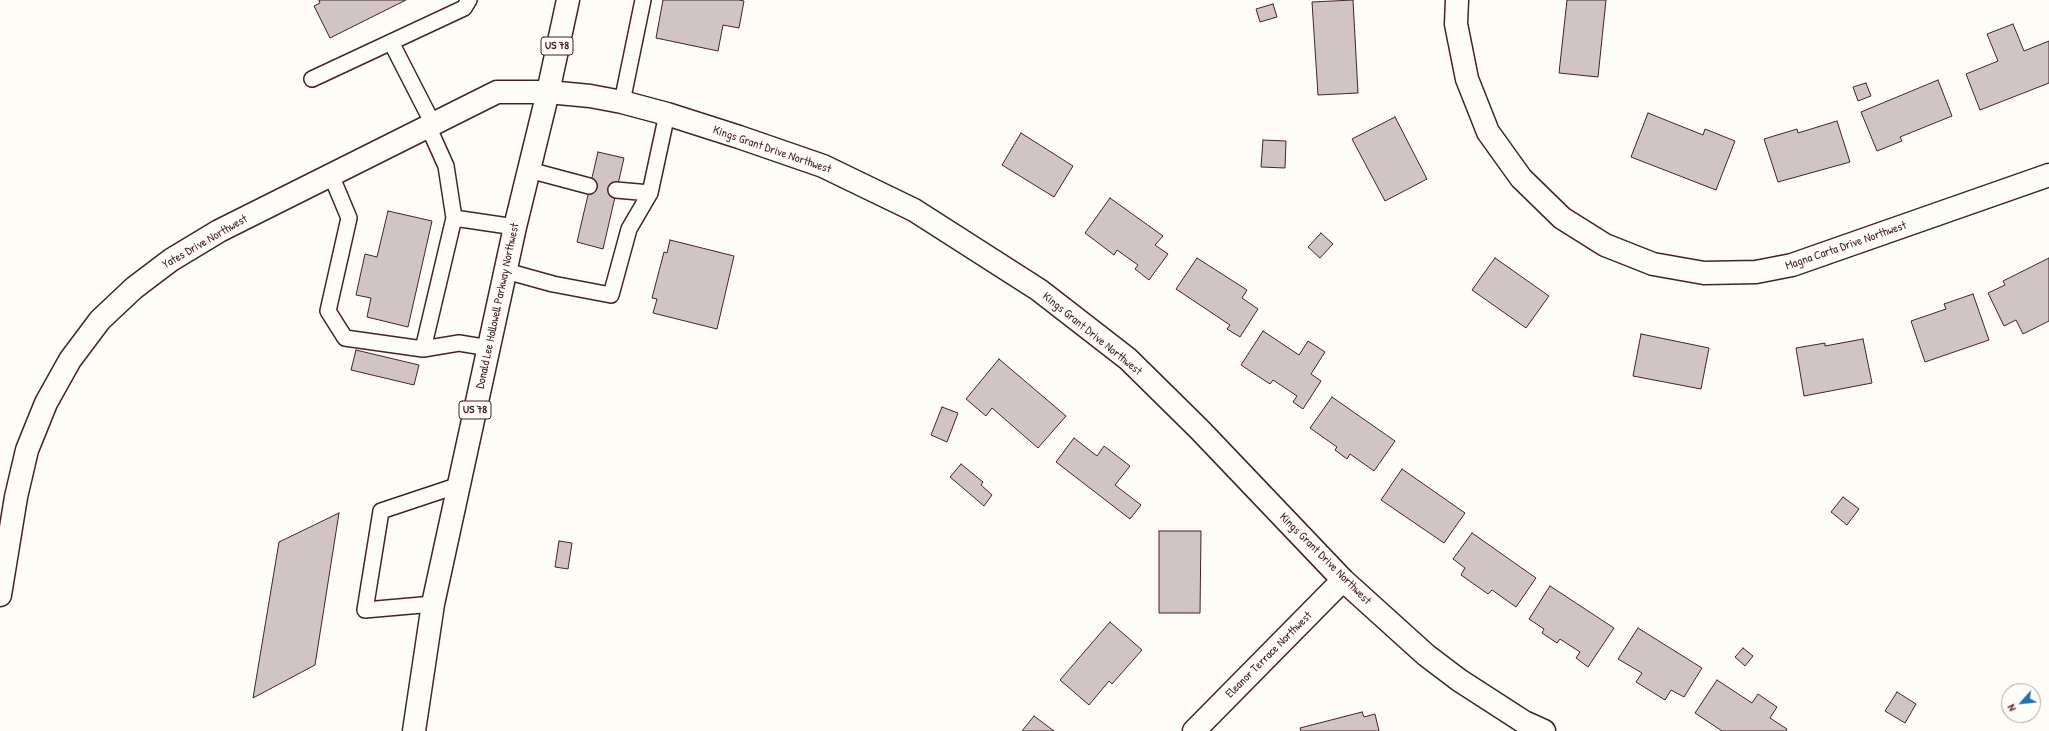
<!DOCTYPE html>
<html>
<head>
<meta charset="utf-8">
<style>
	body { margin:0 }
	#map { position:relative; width:2049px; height:731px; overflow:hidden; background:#fdfcf7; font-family:"Patrick Hand",sans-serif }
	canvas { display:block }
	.north { position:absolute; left:2001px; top:683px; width:40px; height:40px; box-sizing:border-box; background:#fdfcf7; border:1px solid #b5a4a5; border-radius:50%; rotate:243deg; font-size:11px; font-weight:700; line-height:16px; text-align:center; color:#4a1f2b }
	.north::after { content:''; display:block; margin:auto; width:14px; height:18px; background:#1f6fb2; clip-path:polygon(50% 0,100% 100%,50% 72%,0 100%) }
</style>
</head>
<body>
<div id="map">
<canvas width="2049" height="731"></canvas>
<div class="north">N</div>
</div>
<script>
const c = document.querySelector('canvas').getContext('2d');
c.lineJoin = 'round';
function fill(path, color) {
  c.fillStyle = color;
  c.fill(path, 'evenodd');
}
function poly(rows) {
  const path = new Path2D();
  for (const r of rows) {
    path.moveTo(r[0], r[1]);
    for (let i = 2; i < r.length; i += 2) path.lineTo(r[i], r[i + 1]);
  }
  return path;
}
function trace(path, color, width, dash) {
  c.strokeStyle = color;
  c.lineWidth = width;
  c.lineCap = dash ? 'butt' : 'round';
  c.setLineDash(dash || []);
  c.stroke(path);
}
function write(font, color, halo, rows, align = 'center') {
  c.font = font + ' "Patrick Hand",sans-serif';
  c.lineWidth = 3;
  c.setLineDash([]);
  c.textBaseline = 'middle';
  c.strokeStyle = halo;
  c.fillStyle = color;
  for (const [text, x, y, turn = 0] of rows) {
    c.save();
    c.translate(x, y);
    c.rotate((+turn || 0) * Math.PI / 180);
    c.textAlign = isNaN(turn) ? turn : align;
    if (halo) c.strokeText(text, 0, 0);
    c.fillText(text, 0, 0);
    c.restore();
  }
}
const building = poly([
	[319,0,406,0,330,38,314,6,320,3,319,0],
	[663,0,739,0,744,1,739,28,723,25,718,51,656,38,663,0],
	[1353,0,1358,93,1318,95,1312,2,1353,0],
	[1567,0,1606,0,1598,77,1559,73,1567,0],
	[1273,4,1277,17,1260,22,1256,9,1273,4],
	[2013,24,2024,51,2049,41,2049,83,1980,110,1966,74,1998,61,1987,34,2013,24],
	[1938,80,1952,116,1900,137,1902,141,1877,151,1861,112,1938,80],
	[1866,83,1871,96,1858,101,1853,87,1866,83],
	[1648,113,1703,135,1705,129,1735,141,1716,190,1631,157,1648,113],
	[1395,117,1427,179,1385,201,1352,139,1395,117],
	[1837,121,1850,162,1778,182,1764,139,1797,129,1798,133,1837,121],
	[1021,133,1073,166,1054,197,1002,165,1021,133],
	[1263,140,1286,141,1285,168,1261,167,1263,140],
	[598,152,624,158,603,249,577,242,598,152],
	[1110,198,1163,236,1155,245,1168,254,1149,280,1135,269,1138,265,1117,250,1114,255,1085,233,1110,198],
	[388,211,432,221,408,327,367,317,371,298,356,295,365,254,377,257,388,211],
	[1321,233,1333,244,1320,258,1308,247,1321,233],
	[670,240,734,256,717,329,653,313,657,299,652,298,664,252,667,253,670,240],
	[1197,258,1247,290,1242,298,1258,309,1240,337,1227,329,1230,325,1176,289,1197,258],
	[1495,258,1549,296,1526,328,1472,290,1495,258],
	[2049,258,2049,321,2023,334,2016,320,2004,326,1988,293,2005,285,2003,281,2049,258],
	[1973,294,1989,340,1925,362,1911,321,1946,309,1944,304,1973,294],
	[1263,331,1299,355,1308,341,1325,352,1311,374,1321,381,1303,409,1293,402,1297,396,1273,380,1270,384,1241,365,1263,331],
	[1641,334,1709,348,1701,389,1633,376,1641,334],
	[1863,339,1872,383,1804,396,1796,348,1825,343,1825,346,1863,339],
	[356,350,419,365,414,385,351,370,356,350],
	[999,359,1066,416,1038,448,992,408,986,416,966,399,999,359],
	[1332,397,1395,441,1374,471,1350,454,1347,459,1335,450,1337,447,1310,428,1332,397],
	[942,407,958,413,947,442,931,435,942,407],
	[1074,438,1097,456,1104,446,1130,466,1115,485,1141,505,1130,519,1056,462,1074,438],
	[961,464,983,482,981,485,992,495,984,506,950,477,961,464],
	[1402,469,1465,513,1444,543,1381,500,1402,469],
	[1843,497,1859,509,1847,525,1831,512,1843,497],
	[339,513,315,665,253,698,279,542,339,513],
	[1159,531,1201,531,1200,613,1159,613,1159,531],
	[1472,533,1536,578,1516,607,1492,590,1488,594,1461,575,1465,568,1453,559,1472,533],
	[559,541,572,543,568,569,555,567,559,541],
	[1550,586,1614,628,1588,667,1576,658,1580,652,1560,639,1557,643,1542,633,1544,629,1529,619,1550,586],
	[1110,622,1142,650,1112,684,1109,681,1089,705,1060,680,1110,622],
	[1638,628,1702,668,1684,697,1671,690,1665,700,1636,682,1642,673,1618,659,1638,628],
	[1743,648,1753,656,1745,666,1735,657,1743,648],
	[1717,680,1752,703,1758,694,1777,707,1770,718,1787,729,1786,731,1722,731,1695,713,1717,680],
	[1897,692,1916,704,1905,723,1885,711,1897,692],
	[1362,712,1364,717,1375,714,1379,731,1301,731,1300,728,1362,712],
	[1034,716,1054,731,1022,731,1034,716]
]);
fill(building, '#d0c5c4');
trace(building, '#4a1f2b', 1);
const service = poly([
	[391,42,433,124],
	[312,79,464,8,469,0],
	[622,102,643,0],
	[529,170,589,186],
	[331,175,349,218,328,311,345,338,423,349,459,343,489,348],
	[616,190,650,193],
	[454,218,515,227],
	[506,271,553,284,611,295,629,229,650,193,667,114],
	[423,349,454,218,446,166,428,126],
	[433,604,365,610,381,511,459,485]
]);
const minor = poly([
	[1457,0,1456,24,1467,79,1488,132,1521,178,1562,218,1605,245,1653,264,1704,273,1756,272,1792,265,2049,175],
	[0,595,16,497,27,450,46,403,70,360,100,320,134,288,171,260,219,231,497,92,548,92,590,96,622,102,667,114,739,137,823,166,914,210,1039,290,1128,359,1200,430,1343,580,1426,655,1459,680,1524,722,1544,731],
	[1194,731,1343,580]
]);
const primary = poly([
	[414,731,433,604,515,227,548,92,568,0]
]);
trace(service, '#4a1f2b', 18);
trace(minor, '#4a1f2b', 25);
trace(primary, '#4a1f2b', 25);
trace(service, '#fdfcf7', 15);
trace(minor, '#fdfcf7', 22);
trace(primary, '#fdfcf7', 22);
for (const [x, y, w] of [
	[557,46,32],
	[475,410,32]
]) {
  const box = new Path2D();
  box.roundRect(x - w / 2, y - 9, w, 18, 3);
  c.fillStyle = '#fdfcf7';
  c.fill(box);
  trace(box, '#4a1f2b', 1);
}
write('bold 11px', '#4a1f2b', null, [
	["US 78",557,46],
	["US 78",475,410]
]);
write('12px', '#4a1f2b', '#fdfcf7', [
	["Kings Grant Drive Northwest",772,150,19],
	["Yates Drive Northwest",205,242,-30],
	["Magna Carta Drive Northwest",1846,246,-19],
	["Donald Lee Hollowell Parkway Northwest",498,306,-78],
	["Kings Grant Drive Northwest",1092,334,39],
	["Kings Grant Drive Northwest",1325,559,45],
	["Eleanor Terrace Northwest",1269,655,-45]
]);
</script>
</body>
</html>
